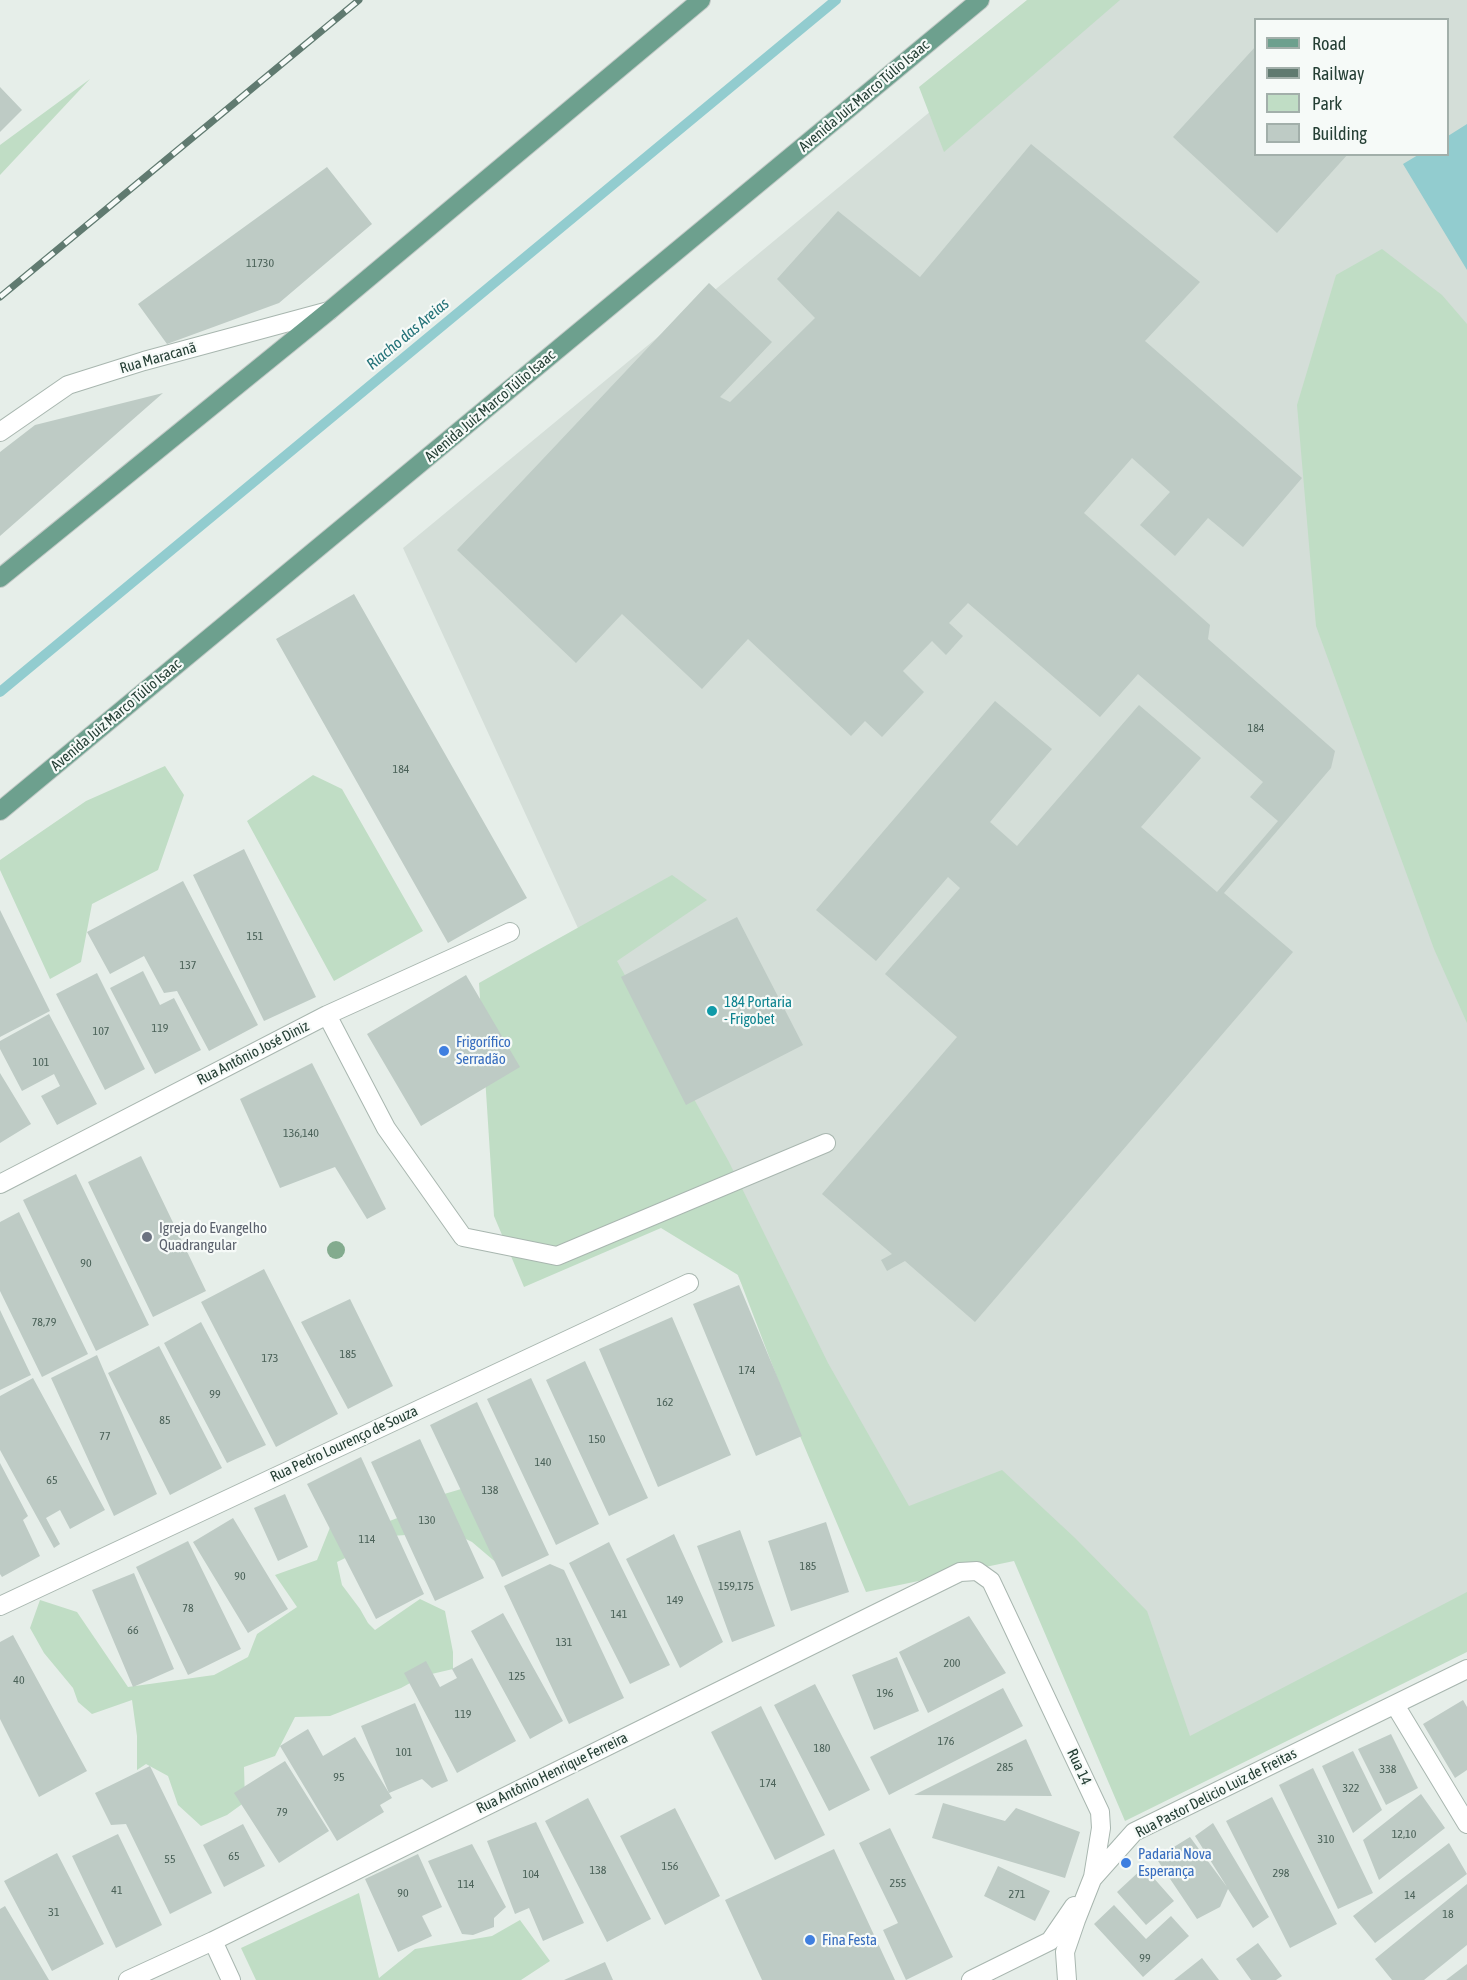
<!DOCTYPE html>
<html>
<head>
<meta charset="utf-8">
<style>
	body { margin:0 }
	#map { position:relative; width:1467px; height:1980px; overflow:hidden; background:#e6eee9; font-family:"Asap Condensed",sans-serif }
	canvas { display:block }
	.legend { position:absolute; left:1254px; top:18px; width:195px; height:138px; box-sizing:border-box; background:#f6faf8; border:2px solid #a2afaa; margin:0; padding:8px 10px; list-style:none; font-size:18px; color:#253f35 }
	.legend li { display:flex; align-items:center; gap:12px; height:30px }
	.legend b { width:30px; border:2px solid #a2afaa }
</style>
</head>
<body>
<div id="map">
<canvas width="1467" height="1980"></canvas>
<ul class="legend">
<li><b style="height:8px;background:#6da08e"></b>Road</li>
<li><b style="height:8px;background:#607a70"></b>Railway</li>
<li><b style="height:16px;background:#c0ddc5"></b>Park</li>
<li><b style="height:16px;background:#becbc5"></b>Building</li>
</ul>
</div>
<script>
const c = document.querySelector('canvas').getContext('2d');
c.lineJoin = 'round';
function fill(path, color) {
  c.fillStyle = color;
  c.fill(path, 'evenodd');
}
function poly(rows) {
  const path = new Path2D();
  for (const r of rows) {
    path.moveTo(r[0], r[1]);
    for (let i = 2; i < r.length; i += 2) path.lineTo(r[i], r[i + 1]);
  }
  return path;
}
function trace(path, color, width, dash) {
  c.strokeStyle = color;
  c.lineWidth = width;
  c.lineCap = dash ? 'butt' : 'round';
  c.setLineDash(dash || []);
  c.stroke(path);
}
function write(font, color, halo, rows, align = 'center') {
  c.font = font + ' "Asap Condensed",sans-serif';
  c.lineWidth = 4.5;
  c.setLineDash([]);
  c.textBaseline = 'middle';
  c.strokeStyle = halo;
  c.fillStyle = color;
  for (const [text, x, y, turn = 0] of rows) {
    c.save();
    c.translate(x, y);
    c.rotate((+turn || 0) * Math.PI / 180);
    c.textAlign = isNaN(turn) ? turn : align;
    if (halo) c.strokeText(text, 0, 0);
    c.fillText(text, 0, 0);
    c.restore();
  }
}
fill(poly([
	[1065,0,1467,0,1467,1641,1130,1812,1051,1518,873,1569,403,548],
	[1256,20,1448,20,1448,154,1256,154]
]), '#d4ded8');
fill(poly([
	[1027,0,1120,0,944,152,919,87],
	[90,79,0,175,0,145],
	[1382,249,1442,295,1467,324,1467,1023,1434,949,1316,626,1297,405,1336,275],
	[165,766,184,795,158,870,92,904,81,962,50,979,0,870,0,860,86,801],
	[313,775,342,789,423,931,334,981,247,821],
	[672,875,707,900,617,961,729,1162,828,1363,909,1506,1002,1470,1075,1538,1147,1611,1190,1736,1467,1592,1467,1652,1125,1821,1014,1561,866,1592,794,1422,738,1275,661,1228,524,1287,494,1216,479,983],
	[468,1487,499,1565,472,1542,443,1528,421,1534,391,1536,337,1562,342,1585,360,1609,368,1623,375,1630,420,1599,445,1611,453,1652,453,1669,423,1676,401,1688,330,1716,295,1717,275,1756,244,1767,245,1802,227,1815,201,1826,178,1805,168,1776,146,1764,137,1770,137,1736,132,1700,92,1714,78,1702,73,1688,44,1653,30,1628,40,1600,77,1612,128,1687,214,1675,248,1657,257,1634,297,1607,275,1575,317,1560,331,1525,353,1535,400,1517,434,1497],
	[359,1893,379,1978,415,1949,492,1936,520,1920,550,1961,521,1980,256,1980,241,1948]
]), '#c0ddc5');
fill(poly([
	[1467,124,1467,270,1403,164,1418,155,1448,154,1448,136]
]), '#92cccf');
trace(poly([
	[0,692,836,0]
]), '#92cccf', 10);
fill(poly([
	[1256,46,1256,154,1348,154,1277,233,1173,137],
	[0,87,22,110,0,132],
	[1031,144,1200,282,1145,341,1302,478,1243,547,1208,518,1175,556,1140,525,1170,492,1132,458,1084,513,1210,625,1208,639,1335,751,1331,768,1224,893,1293,952,975,1322,905,1261,887,1271,881,1260,892,1254,822,1194,957,1037,885,974,960,888,948,877,876,961,816,910,995,701,1052,749,990,822,1017,846,1139,705,1201,758,1141,827,1217,892,1278,821,1250,797,1263,782,1138,674,1100,717,968,603,949,623,963,636,946,655,932,641,903,671,924,692,882,737,865,721,851,736,748,639,702,689,622,614,576,663,457,550,709,283,772,342,720,397,730,402,815,318,777,279,838,211,920,277],
	[327,167,372,224,279,303,167,344,138,304],
	[163,393,0,536,0,452,35,425],
	[354,594,527,898,448,943,276,639],
	[244,849,316,997,264,1021,193,875],
	[183,881,258,1025,209,1051,177,991,164,993,144,956,110,974,87,932],
	[0,910,50,1011,0,1037],
	[737,917,803,1045,686,1105,621,977],
	[143,971,160,1005,174,998,201,1050,155,1074,110,988],
	[97,973,145,1069,105,1090,56,994],
	[466,975,520,1067,421,1126,367,1034],
	[49,1014,97,1104,57,1125,41,1096,60,1086,54,1074,22,1091,0,1049,0,1041],
	[312,1063,386,1209,367,1219,335,1167,280,1188,240,1099],
	[0,1073,31,1124,0,1143],
	[141,1156,206,1291,153,1317,88,1182],
	[76,1174,149,1325,96,1351,23,1200],
	[19,1212,88,1354,42,1377,0,1291,0,1222],
	[264,1269,338,1414,276,1447,201,1302],
	[739,1285,802,1436,756,1456,693,1304],
	[350,1299,393,1386,348,1409,301,1322],
	[0,1310,31,1375,0,1390],
	[672,1317,731,1455,658,1487,599,1349],
	[201,1322,266,1445,227,1463,164,1343],
	[159,1346,222,1468,170,1495,108,1373],
	[97,1355,157,1494,114,1516,51,1378],
	[585,1361,648,1498,609,1516,546,1380],
	[33,1378,105,1510,70,1529,60,1510,46,1518,60,1544,54,1548,0,1450,0,1396],
	[531,1378,599,1524,556,1545,487,1399],
	[477,1402,549,1555,502,1577,430,1425],
	[420,1439,484,1578,435,1601,371,1462],
	[361,1457,424,1594,376,1619,307,1484],
	[0,1463,28,1516,23,1520,40,1556,2,1577,0,1574],
	[285,1494,308,1547,278,1561,254,1508],
	[233,1518,288,1609,248,1633,193,1542],
	[826,1522,849,1592,791,1611,768,1541],
	[740,1530,775,1626,732,1642,697,1546],
	[674,1534,723,1642,680,1668,626,1559],
	[188,1541,241,1649,188,1675,136,1567],
	[609,1542,670,1665,630,1684,569,1563],
	[550,1564,564,1570,624,1698,569,1724,504,1586],
	[134,1573,174,1669,133,1687,92,1590],
	[503,1613,563,1721,530,1739,471,1631],
	[969,1616,1006,1673,928,1713,899,1652],
	[13,1635,87,1771,39,1797,0,1719,0,1642],
	[897,1657,919,1711,874,1730,852,1675],
	[472,1658,516,1741,457,1773,404,1673,426,1661,440,1687,457,1678,452,1669],
	[815,1684,870,1790,829,1811,774,1705],
	[1003,1688,1023,1726,889,1795,870,1757],
	[1463,1700,1467,1707,1467,1770,1455,1778,1423,1724],
	[415,1703,448,1781,432,1788,422,1779,389,1793,361,1726],
	[761,1706,825,1835,775,1860,711,1732],
	[308,1729,323,1756,355,1737,392,1798,380,1805,384,1812,337,1841,280,1746],
	[1391,1734,1418,1788,1386,1805,1358,1749],
	[1026,1739,1052,1796,914,1795],
	[1353,1751,1382,1810,1353,1833,1322,1766],
	[285,1761,329,1831,279,1863,234,1793],
	[150,1766,212,1893,170,1914,126,1824,111,1825,95,1793],
	[1313,1768,1373,1893,1338,1909,1279,1785],
	[1421,1794,1445,1828,1379,1880,1363,1840],
	[1272,1797,1337,1924,1290,1948,1226,1821],
	[588,1798,651,1919,607,1942,545,1821],
	[943,1803,1005,1821,1016,1808,1080,1832,1065,1878,932,1838],
	[675,1808,720,1896,665,1925,620,1836],
	[536,1822,584,1923,543,1941,529,1908,515,1914,487,1841],
	[1213,1823,1269,1917,1253,1928,1228,1889,1220,1907,1197,1919,1156,1858,1190,1837,1227,1887,1195,1836],
	[243,1824,265,1866,224,1887,203,1845],
	[890,1828,953,1957,906,1980,883,1930,898,1923,859,1843],
	[118,1834,162,1925,116,1948,72,1856],
	[1449,1843,1467,1874,1375,1943,1353,1916],
	[472,1844,506,1907,494,1918,494,1927,473,1935,462,1934,428,1861],
	[834,1849,895,1980,762,1980,725,1900],
	[57,1853,104,1944,52,1971,4,1881],
	[418,1854,442,1907,422,1916,432,1936,398,1952,365,1879],
	[998,1866,1050,1891,1035,1921,984,1896],
	[1144,1867,1174,1901,1146,1925,1117,1892],
	[1467,1884,1467,1945,1424,1980,1392,1980,1375,1959],
	[1114,1905,1146,1939,1171,1916,1189,1936,1143,1977,1094,1924],
	[5,1906,49,1980,0,1980,0,1909],
	[1258,1943,1282,1976,1276,1980,1251,1980,1236,1959],
	[1202,1958,1219,1980,1174,1980],
	[605,1962,613,1980,564,1980],
	[1467,1964,1467,1980,1446,1980]
]), '#becbc5');
const minor = poly([
	[0,432,68,385,144,361,329,311],
	[327,1015,386,1128,463,1237,557,1256,826,1143],
	[0,1184,327,1015,510,932],
	[0,1606,689,1283],
	[1395,1705,1467,1824],
	[1093,1878,1134,1832,1467,1669],
	[213,1941,231,1980],
	[128,1980,213,1941,960,1572,977,1571,991,1581,1100,1812,1101,1828,1093,1877,1076,1920,1065,1952,1067,1980],
	[971,1980,1050,1941,1074,1906]
]);
const major = poly([
	[0,578,329,311,701,0],
	[0,811,980,0]
]);
trace(minor, '#a8b6af', 20);
trace(major, '#c2c9c6', 20);
trace(minor, '#fff', 18);
trace(major, '#6da08e', 18);
const rail = poly([
	[0,297,359,0]
]);
trace(rail, '#607a70', 7);
trace(rail, '#f6faf8', 4.5, [14]);
c.fillStyle = '#83ab8e';
for (const [x, y] of [
	[336,1250]
]) {
  c.beginPath();
  c.arc(x, y, 9, 0, 2 * Math.PI);
  c.fill();
}
for (const [x, y, r, color] of [
	[712,1011,6,"#0f9aa8"],
	[444,1051,6,"#3f7fe0"],
	[147,1237,6,"#6b7280"],
	[1126,1863,6,"#3f7fe0"],
	[810,1940,6,"#3f7fe0"]
]) {
  const dot = new Path2D();
  dot.arc(x, y, r, 0, 2 * Math.PI);
  c.fillStyle = color;
  c.fill(dot);
  trace(dot, '#f6faf8', 2);
}
write('12px', '#4b6259', null, [
	["11730",260,263],
	["184",1256,728],
	["184",401,769],
	["151",255,936],
	["137",188,965],
	["119",160,1028],
	["107",101,1031],
	["101",41,1062],
	["136,140",301,1133],
	["90",86,1263],
	["78,79",44,1322],
	["185",348,1354],
	["173",270,1358],
	["174",747,1370],
	["99",215,1394],
	["162",665,1402],
	["85",165,1420],
	["77",105,1436],
	["150",597,1439],
	["140",543,1462],
	["65",52,1480],
	["138",490,1490],
	["130",427,1520],
	["114",367,1539],
	["185",808,1566],
	["90",240,1576],
	["159,175",736,1586],
	["149",675,1600],
	["78",188,1608],
	["141",619,1614],
	["66",133,1630],
	["131",564,1642],
	["200",952,1663],
	["125",517,1676],
	["40",19,1680],
	["196",885,1693],
	["119",463,1714],
	["176",946,1741],
	["180",822,1748],
	["101",404,1752],
	["285",1005,1767],
	["338",1388,1769],
	["95",339,1777],
	["174",768,1783],
	["322",1351,1788],
	["79",282,1812],
	["12,10",1404,1834],
	["310",1326,1839],
	["65",234,1856],
	["55",170,1859],
	["156",670,1866],
	["138",598,1870],
	["298",1281,1873],
	["104",531,1874],
	["255",898,1883],
	["114",466,1884],
	["41",117,1890],
	["90",403,1893],
	["271",1017,1894],
	["14",1410,1895],
	["31",54,1912],
	["18",1448,1914],
	["99",1145,1958]
]);
write('15px', '#253f35', '#f6faf8', [
	["Avenida Juiz Marco Túlio Isaac",864,96,-40],
	["Rua Maracanã",158,358,-16],
	["Avenida Juiz Marco Túlio Isaac",490,406,-40],
	["Avenida Juiz Marco Túlio Isaac",116,715,-40],
	["Rua Antônio José Diniz",253,1053,-27],
	["Rua Pedro Lourenço de Souza",344,1444,-25],
	["Rua 14",1079,1767,65],
	["Rua Antônio Henrique Ferreira",552,1773,-26],
	["Rua Pastor Delicio Luiz de Freitas",1216,1793,-27]
]);
write('15px', '#0d838f', '#f6faf8', [
	["184 Portaria",724,1002],
	["- Frigobet",724,1019]
], 'left');
write('15px', '#366cbe', '#f6faf8', [
	["Frigorífico",456,1042],
	["Serradão",456,1059],
	["Padaria Nova",1138,1854],
	["Esperança",1138,1871],
	["Fina Festa",822,1940]
], 'left');
write('15px', '#5b616d', '#f6faf8', [
	["Igreja do Evangelho",159,1228],
	["Quadrangular",159,1245]
], 'left');
write('italic 16px', '#237278', '#f6faf8', [
	["Riacho das Areias",408,334,-40]
]);
</script>
</body>
</html>
